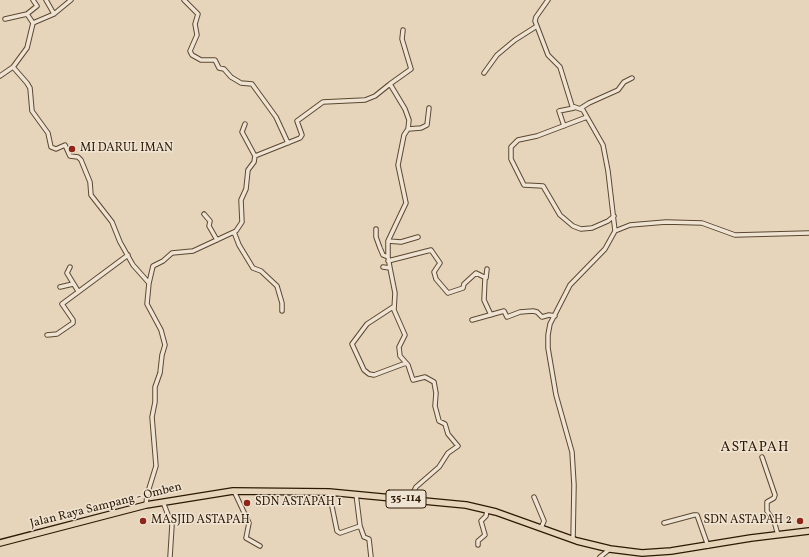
<!DOCTYPE html>
<html>
<head>
<meta charset="utf-8">
<style>
	body { margin:0 }
	canvas { display:block; background:#e6d5bb }
</style>
</head>
<body>
<canvas width="809" height="557"></canvas>
<script>
const c = document.querySelector('canvas').getContext('2d');
c.lineJoin = 'round';
function poly(rows) {
  const path = new Path2D();
  for (const r of rows) {
    path.moveTo(r[0], r[1]);
    for (let i = 2; i < r.length; i += 2) path.lineTo(r[i], r[i + 1]);
  }
  return path;
}
function trace(path, color, width, dash) {
  c.strokeStyle = color;
  c.lineWidth = width;
  c.lineCap = dash ? 'butt' : 'round';
  c.setLineDash(dash || []);
  c.stroke(path);
}
function write(font, color, halo, rows, align = 'center') {
  c.font = font + ' Vollkorn,serif';
  c.lineWidth = 3;
  c.setLineDash([]);
  c.textBaseline = 'middle';
  c.strokeStyle = halo;
  c.fillStyle = color;
  for (const [text, x, y, turn = 0] of rows) {
    c.save();
    c.translate(x, y);
    c.rotate((+turn || 0) * Math.PI / 180);
    c.textAlign = isNaN(turn) ? turn : align;
    if (halo) c.strokeText(text, 0, 0);
    c.fillText(text, 0, 0);
    c.restore();
  }
}
const minor = poly([
	[46,0,54,14],
	[184,0,198,14,195,24,197,35,190,51,192,55,201,60,215,60,219,68,224,69,231,77,241,83,252,84,276,117,288,143],
	[548,0,536,17,535,21,548,55,560,67,572,106,583,110,603,145,608,171,615,231,605,249,570,285,550,324,548,335,548,348,556,395,572,452,574,485,573,540],
	[27,14,33,23],
	[5,19,27,14,37,6,33,0],
	[13,67,27,48,33,23,54,14,71,0],
	[484,73,497,55,515,40,537,26],
	[0,76,13,67,27,83,30,88,32,111,48,133,51,147,56,149,65,145,70,156,78,157,81,160,90,182,91,195,112,222,120,242,133,265,149,283,147,304,161,330,165,345,162,355,160,373,155,387,155,402,152,417,156,466,147,495,146,505],
	[390,84,411,69,402,39,403,30],
	[581,108,589,103,618,90,624,82,632,78],
	[587,117,537,136,518,140,511,147,511,159,524,185,543,186,560,215,573,226,581,229,592,228,608,221,614,216],
	[245,124,242,132,255,156],
	[564,126,559,111,574,108],
	[204,214,210,221,209,226,217,240],
	[376,229,376,237,380,248,383,255,388,257],
	[615,231,630,225,666,222,702,223,735,235,809,233],
	[234,232,239,245,253,268,261,271,277,286,282,303,282,311],
	[388,241,401,242,418,237],
	[388,261,431,250,440,263,434,272,436,279,448,293,463,288,464,284,476,273,486,278,487,269],
	[70,267,67,273,78,291],
	[383,267,390,268,395,293,394,310,405,335,399,347,400,356,408,365,413,380,425,377,434,382,436,393,435,406,439,421,445,424,448,434,458,446,448,453,439,467,416,487,410,499],
	[390,268,388,257,388,241,406,203,398,165,404,135,408,129,421,128,427,125,429,108],
	[485,278,484,300,491,315],
	[149,283,153,266,163,261,172,253,193,251,236,231,242,222,241,200,246,189,248,170,254,162,255,156,300,138,302,135,297,121,323,102,365,100,375,96,390,84,405,109,409,120,408,129],
	[60,287,73,284],
	[393,307,367,324,352,344,364,370,369,374,374,375,406,363],
	[472,320,504,311,507,317,520,312,533,311,537,312,542,317,549,315,555,316],
	[47,335,57,334,73,323,73,320,62,304,128,255],
	[762,457,775,495,774,498,767,502,767,511,774,521,778,535],
	[234,491,249,523,246,538,260,546],
	[329,492,337,531,340,533,360,526,364,537,369,539,371,557],
	[356,494,360,526],
	[534,497,544,521,541,528],
	[163,502,172,525,170,557],
	[664,523,694,515,697,515,708,546],
	[478,545,478,541,485,535,481,521,486,516,487,510],
	[600,557,610,549]
]);
const primary = poly([
	[0,543,146,505,233,491,329,492,466,505,496,512,577,541,610,549,642,553,671,551,751,538,809,531]
]);
trace(minor, '#5b4831', 5.5);
trace(primary, '#2d1903', 8);
trace(minor, '#efe4d3', 3.5);
trace(primary, '#e6d5bb', 5.5);
for (const [x, y, r, color] of [
	[72,149,4,"#8f2418"],
	[247,503,4,"#8f2418"],
	[143,521,4,"#8f2418"],
	[800,521,4,"#8f2418"]
]) {
  const dot = new Path2D();
  dot.arc(x, y, r, 0, 2 * Math.PI);
  c.fillStyle = color;
  c.fill(dot);
  trace(dot, '#efe4d3', 1.5);
}
for (const [x, y, w] of [
	[406,499,40]
]) {
  const box = new Path2D();
  box.roundRect(x - w / 2, y - 9, w, 18, 3);
  c.fillStyle = '#efe4d3';
  c.fill(box);
  trace(box, '#2d1903', 1);
}
write('bold 11px', '#2d1903', null, [
	["35-114",406,499]
]);
write('12px', '#2d1903', '#efe4d3', [
	["MI DARUL IMAN",80,149],
	["SDN ASTAPAH 1",255,503],
	["MASJID ASTAPAH",151,521],
	["SDN ASTAPAH 2",792,521,"right"]
], 'left');
write('12px', '#2d1903', '#efe4d3', [
	["Jalan Raya Sampang - Omben",106,506,-14]
]);
c.letterSpacing = '1px';
write('14px', '#2d1903', '#efe4d3', [
	["ASTAPAH",755,448]
]);
c.letterSpacing = '0px';
</script>
</body>
</html>
